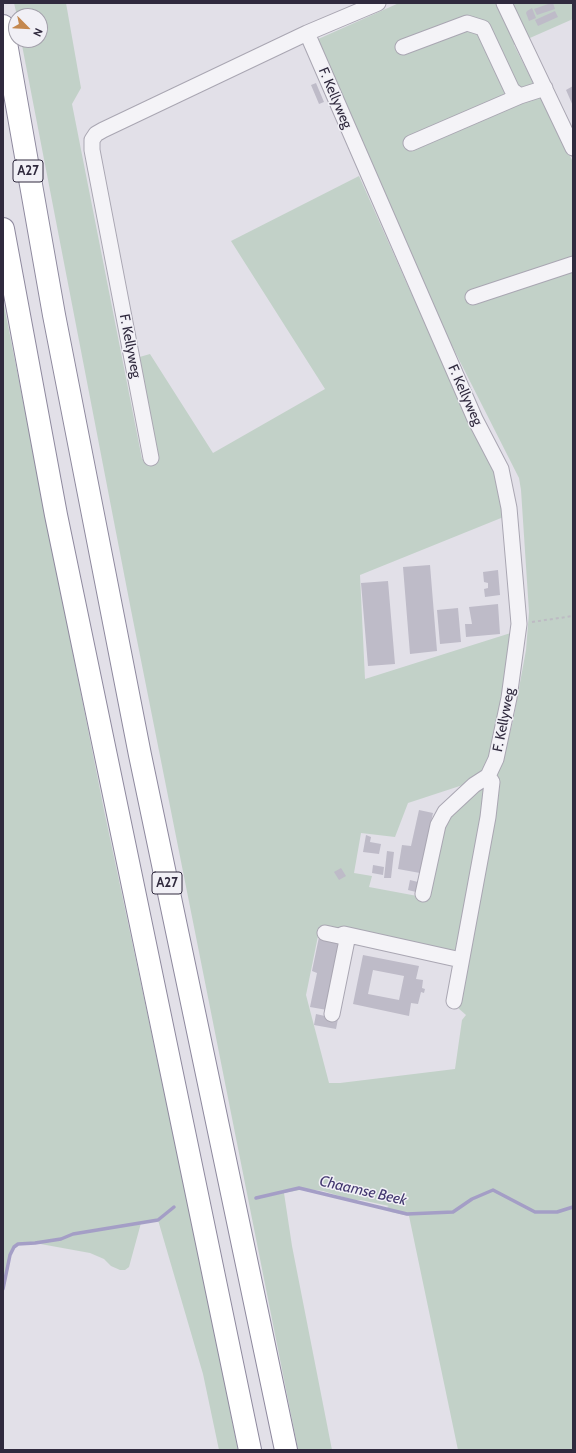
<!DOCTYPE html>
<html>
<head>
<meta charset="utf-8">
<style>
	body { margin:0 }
	#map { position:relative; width:576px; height:1453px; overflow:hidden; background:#e2e0e8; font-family:Cabin,sans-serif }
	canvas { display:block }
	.frame { position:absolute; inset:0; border:4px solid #302a3e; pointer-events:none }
	.north { position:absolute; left:8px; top:8px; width:40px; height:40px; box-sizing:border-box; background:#f1f0f6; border:1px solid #a4a1ac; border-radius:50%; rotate:114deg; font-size:11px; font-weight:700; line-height:16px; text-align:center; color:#302a3e }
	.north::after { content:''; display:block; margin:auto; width:14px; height:18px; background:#c4884f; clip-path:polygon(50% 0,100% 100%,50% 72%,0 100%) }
</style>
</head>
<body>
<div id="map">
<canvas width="576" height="1453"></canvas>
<div class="frame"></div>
<div class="north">N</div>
</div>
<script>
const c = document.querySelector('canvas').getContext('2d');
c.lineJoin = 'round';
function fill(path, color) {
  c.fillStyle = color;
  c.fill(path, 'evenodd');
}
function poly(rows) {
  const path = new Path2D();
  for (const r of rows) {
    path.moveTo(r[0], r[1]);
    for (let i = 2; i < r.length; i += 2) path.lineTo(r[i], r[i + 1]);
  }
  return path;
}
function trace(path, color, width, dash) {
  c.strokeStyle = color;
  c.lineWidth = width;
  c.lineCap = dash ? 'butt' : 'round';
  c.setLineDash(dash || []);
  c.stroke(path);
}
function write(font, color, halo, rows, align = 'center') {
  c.font = font + ' Cabin,sans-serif';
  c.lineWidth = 3;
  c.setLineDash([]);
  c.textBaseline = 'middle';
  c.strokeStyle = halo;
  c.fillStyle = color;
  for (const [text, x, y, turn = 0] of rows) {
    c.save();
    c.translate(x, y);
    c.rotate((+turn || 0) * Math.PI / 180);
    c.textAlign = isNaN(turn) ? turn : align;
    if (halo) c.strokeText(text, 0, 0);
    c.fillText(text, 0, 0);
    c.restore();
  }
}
fill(poly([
	[14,3,66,3,81,88,72,104,142,459,154,456,136,358,150,354,213,453,325,389,231,241,359,176,407,284,442,358,504,473,511,514,360,575,365,679,517,631,488,764,475,781,408,803,395,837,361,833,354,873,372,876,369,887,428,898,447,816,483,784,489,785,457,955,320,926,306,995,329,1083,340,1083,455,1069,462,1020,466,1015,457,1007,496,811,500,785,497,774,506,748,513,721,526,650,529,612,521,490,519,478,445,332,316,40,399,3,573,3,573,19,514,45,573,162,573,1450,458,1450,409,1216,391,1212,387,1207,389,1206,361,1200,353,1200,323,1191,305,1189,284,1193,292,1246,332,1450,298,1450,131,610,21,40,40,40,40,16,17,16],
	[3,300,104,810,190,1214,238,1450,219,1450,203,1374,158,1220,141,1223,129,1267,125,1270,120,1270,111,1266,104,1259,90,1253,35,1243,18,1244,14,1247,10,1255,3,1289]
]), '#c2d1c8');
trace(poly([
	[256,1198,299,1188,407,1214,453,1212,472,1199,493,1190,535,1212,557,1212,573,1207],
	[3,1289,10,1255,14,1247,18,1244,35,1243,61,1239,73,1234,158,1220,174,1207]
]), '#a49ec6', 3.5);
fill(poly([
	[551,3,553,3,555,9,537,15,534,9],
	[532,8,536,18,529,21,526,13,527,11],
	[555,11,558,17,538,26,535,20],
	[316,83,324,102,319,104,311,85],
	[573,86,573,106,566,90],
	[430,565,437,651,410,654,403,567],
	[498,570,500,595,485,597,484,589,488,588,488,583,484,582,483,572],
	[388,581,395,664,368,666,361,583],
	[498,604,500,634,466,637,465,624,472,624,469,607],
	[458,608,461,642,440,644,437,610],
	[419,810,433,813,420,873,398,869,402,845,411,846],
	[366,835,371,837,370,842,381,844,379,854,363,852],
	[387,851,394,852,391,878,384,878],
	[373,865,384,867,383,875,372,873],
	[341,868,346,876,339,880,334,872],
	[410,880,418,882,416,892,408,890],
	[319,937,341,942,327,1010,310,1007,317,973,312,971],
	[363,955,419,966,416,979,423,980,422,988,425,989,424,993,421,992,418,1004,411,1003,409,1016,353,1004],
	[373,970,404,976,399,1000,368,994],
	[316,1014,338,1019,336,1029,314,1025]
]), '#bebbc8');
const minor = poly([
	[504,3,573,148],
	[307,33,475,419,501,469,509,508,519,624,509,698,496,759,488,776,474,785,445,812,438,825,423,894],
	[403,47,467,23,483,28,512,90,520,96],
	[411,143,520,96,545,88],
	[473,297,573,264],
	[151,458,92,150,92,140,96,134,103,130,307,33,378,3],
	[325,933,339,936,344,934,461,960],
	[454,1001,488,817,492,782,488,776],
	[332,1014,348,935]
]);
const highway = poly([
	[3,26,54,315,140,755,286,1450],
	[3,229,56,515,250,1450]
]);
trace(minor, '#a9a6b2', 17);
trace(highway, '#8e899e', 24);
trace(poly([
	[532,622,573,616]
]), '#bdbbc3', 2, [3, 3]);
trace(minor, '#f4f3f7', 15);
trace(highway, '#fff', 22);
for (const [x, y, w] of [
	[28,171,30],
	[167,883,30]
]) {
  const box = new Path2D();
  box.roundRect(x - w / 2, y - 11, w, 22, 3);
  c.fillStyle = '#f1f0f6';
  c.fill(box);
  trace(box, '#302a3e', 1);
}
write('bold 13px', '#302a3e', null, [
	["A27",28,171],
	["A27",167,883]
]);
write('14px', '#302a3e', '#f1f0f6', [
	["F. Kellyweg",335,98,67],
	["F. Kellyweg",130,346,79],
	["F. Kellyweg",465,395,66],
	["F. Kellyweg",504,720,-79]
]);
write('italic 15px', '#42376f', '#f1f0f6', [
	["Chaamse Beek",363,1191,13]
]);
</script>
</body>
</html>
